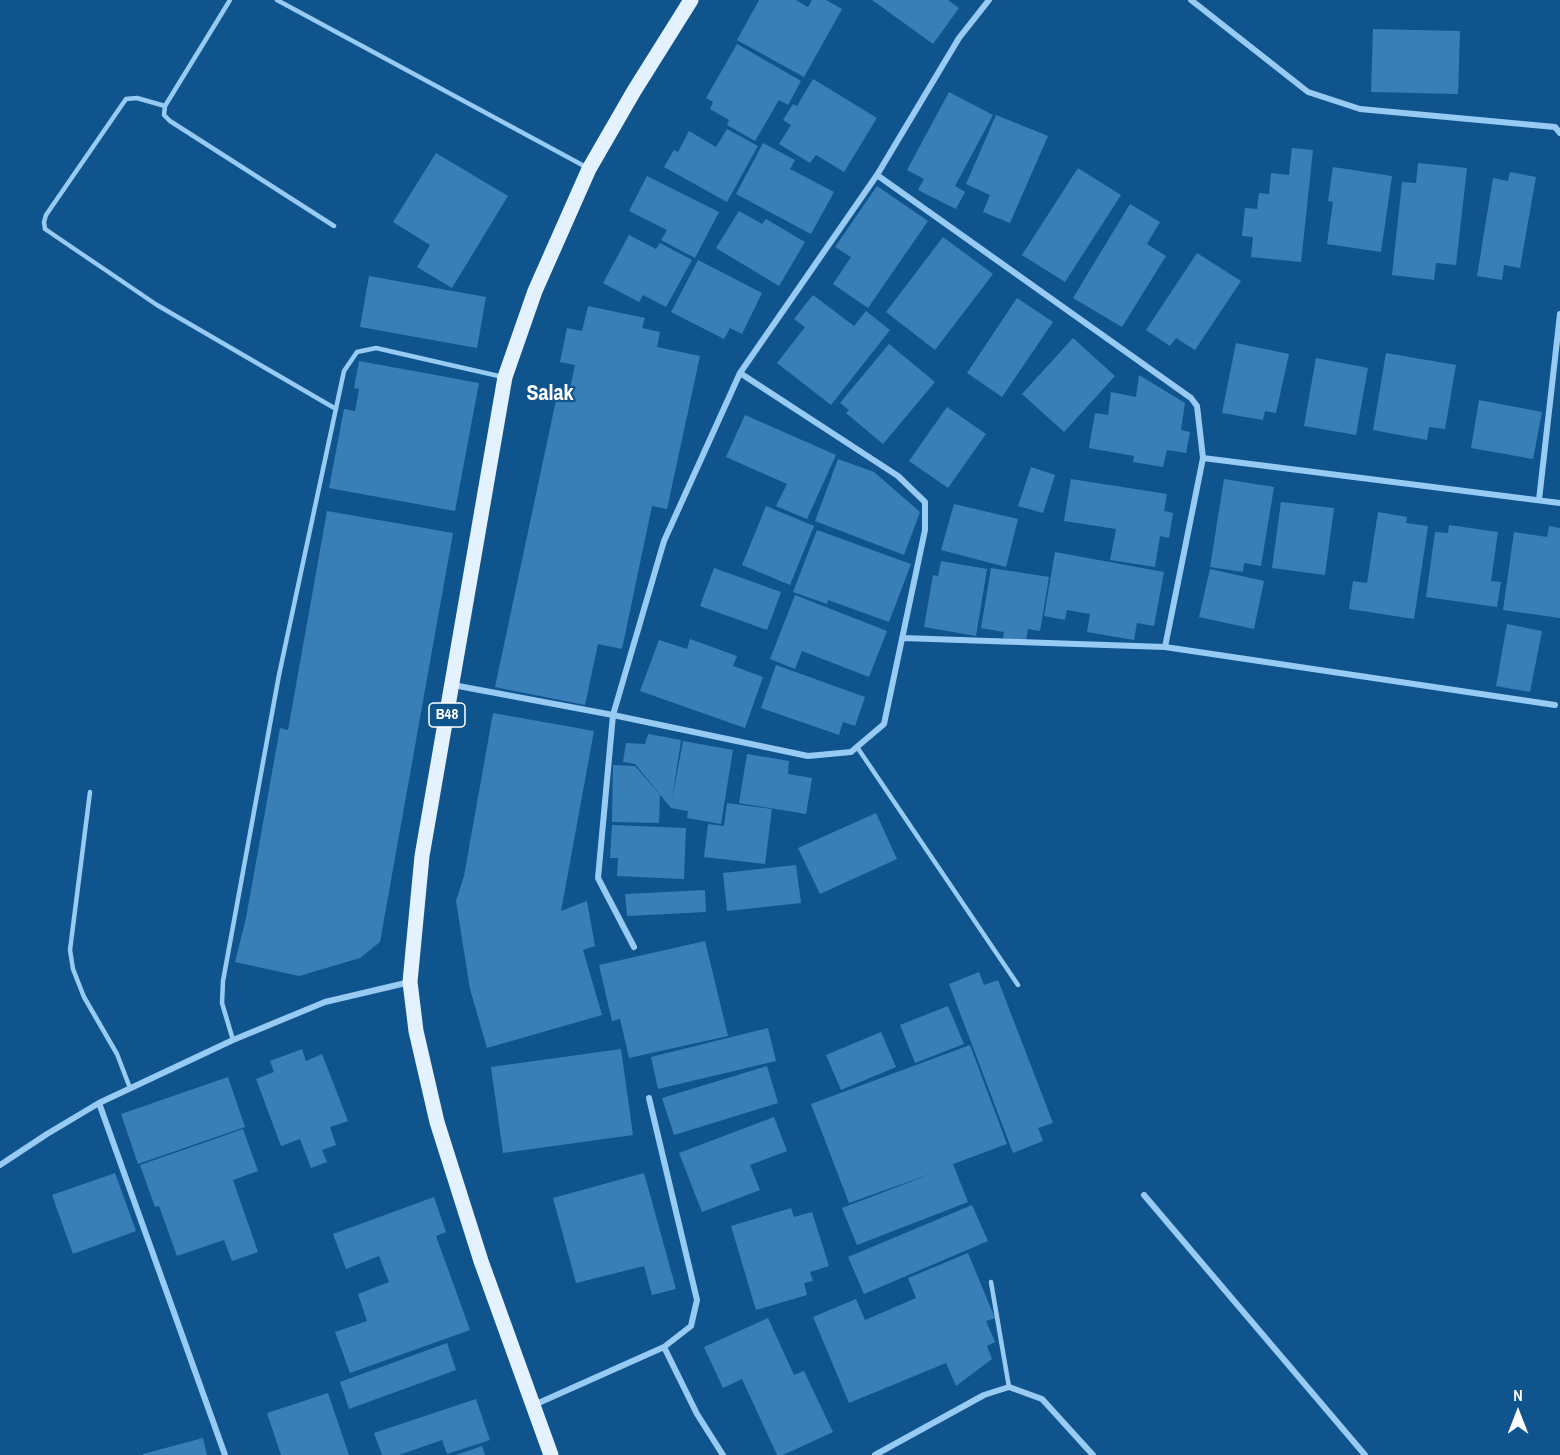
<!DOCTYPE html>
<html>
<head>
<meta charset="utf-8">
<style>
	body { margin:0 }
	#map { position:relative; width:1560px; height:1455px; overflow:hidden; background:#10548e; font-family:"Archivo Narrow",sans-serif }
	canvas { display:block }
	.north { position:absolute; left:1488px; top:1383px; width:60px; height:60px; -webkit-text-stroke:4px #10548e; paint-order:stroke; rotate:0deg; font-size:16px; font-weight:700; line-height:24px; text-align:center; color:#fff }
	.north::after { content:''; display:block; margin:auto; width:21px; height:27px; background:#fff; clip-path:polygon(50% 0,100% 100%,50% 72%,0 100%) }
</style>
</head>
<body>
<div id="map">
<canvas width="1560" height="1455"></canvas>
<div class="north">N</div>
</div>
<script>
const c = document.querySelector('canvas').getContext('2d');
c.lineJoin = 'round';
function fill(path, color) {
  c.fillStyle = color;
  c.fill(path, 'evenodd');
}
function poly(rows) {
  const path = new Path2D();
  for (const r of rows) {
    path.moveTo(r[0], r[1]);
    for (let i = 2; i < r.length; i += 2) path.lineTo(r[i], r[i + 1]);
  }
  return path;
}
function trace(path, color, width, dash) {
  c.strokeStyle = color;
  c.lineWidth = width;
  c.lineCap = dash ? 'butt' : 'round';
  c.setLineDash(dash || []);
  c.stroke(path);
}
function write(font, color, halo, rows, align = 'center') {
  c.font = font + ' "Archivo Narrow",sans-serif';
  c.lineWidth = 4.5;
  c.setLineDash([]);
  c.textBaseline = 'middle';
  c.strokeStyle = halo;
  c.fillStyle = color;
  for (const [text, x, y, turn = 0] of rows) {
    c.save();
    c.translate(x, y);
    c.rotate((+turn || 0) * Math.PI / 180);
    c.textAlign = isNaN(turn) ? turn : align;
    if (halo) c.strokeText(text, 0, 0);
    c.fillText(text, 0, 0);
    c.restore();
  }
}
fill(poly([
	[759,0,796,0,808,7,812,0,826,0,842,9,804,77,737,40],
	[872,0,948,0,959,8,933,44],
	[1373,29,1460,31,1458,94,1371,92],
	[737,44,801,81,788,105,779,100,755,141,727,125,729,120,710,109,713,102,706,98],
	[813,79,877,118,844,172,816,155,810,163,779,144,791,125,783,120,793,104,797,106],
	[949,92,993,115,955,186,965,192,956,209,918,190,924,179,907,170],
	[996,115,1048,136,1010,223,983,212,990,195,966,184],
	[727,129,758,146,727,202,664,167,674,150,678,152,689,131,716,147],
	[763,143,795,160,790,169,834,192,811,234,736,194],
	[1292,148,1313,150,1301,262,1251,257,1253,237,1242,236,1245,208,1257,209,1259,193,1269,194,1271,173,1289,175],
	[436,153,508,196,452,288,417,267,430,245,393,222],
	[1418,163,1467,168,1456,265,1436,263,1434,280,1392,275,1402,182,1416,183],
	[1333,167,1392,176,1381,252,1327,244,1333,202,1328,201],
	[1078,168,1121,195,1065,282,1022,255],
	[1510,172,1536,177,1520,268,1504,265,1502,280,1477,276,1493,178,1508,181],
	[647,176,719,212,695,258,661,240,667,230,629,211],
	[877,186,928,221,868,308,833,284,851,257,835,247],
	[1130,204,1160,222,1147,244,1166,256,1122,327,1073,298],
	[739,211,762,224,766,219,805,242,779,286,716,248],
	[629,235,656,249,660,243,692,260,666,307,643,295,639,302,603,283],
	[943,237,993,274,935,350,886,312],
	[1197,253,1241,281,1195,350,1176,338,1170,346,1146,330],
	[698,260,762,293,742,334,730,328,724,339,671,312],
	[369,276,486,297,477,348,360,327],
	[813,295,854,326,866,311,890,330,831,405,777,363,805,327,794,319],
	[1017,298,1053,322,1002,397,967,373],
	[588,306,645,318,642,328,660,332,657,347,700,356,667,509,652,506,622,649,598,644,585,705,495,687,559,386,570,389,575,365,560,362,567,328,582,331],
	[1073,338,1115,376,1064,432,1022,394],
	[1236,343,1289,354,1276,413,1265,411,1263,420,1222,413],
	[889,344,935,382,883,444,846,413,849,410,840,403],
	[1386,353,1456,365,1445,429,1429,427,1427,440,1373,430],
	[1316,358,1368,368,1356,435,1304,426],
	[359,361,479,383,455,511,329,488,344,409,355,411,359,389,354,388],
	[1139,375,1185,403,1181,430,1190,432,1186,453,1167,450,1163,467,1133,462,1134,456,1089,448,1095,413,1108,415,1111,392,1136,397],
	[1479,400,1542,412,1533,459,1471,448],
	[947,407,986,434,948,488,909,461],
	[745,415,836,455,807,519,776,506,787,484,726,457],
	[838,459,874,472,920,512,904,555,815,521],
	[1031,467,1055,475,1043,513,1018,506],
	[1071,479,1167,494,1164,511,1173,513,1169,538,1160,536,1155,567,1110,560,1116,529,1064,521],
	[1224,479,1274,487,1261,566,1244,563,1243,572,1210,567],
	[1281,502,1334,508,1325,575,1272,568],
	[954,504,1018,519,1006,567,941,550],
	[766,506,814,526,790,585,742,565],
	[327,511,453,533,380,942,360,958,299,976,235,962,246,918,280,728,288,730],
	[1378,512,1407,517,1406,523,1428,526,1414,619,1349,609,1353,581,1367,583],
	[1449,525,1498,532,1491,581,1501,582,1497,607,1426,597,1435,532,1448,533],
	[1549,526,1560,528,1560,618,1503,610,1514,532,1547,537],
	[817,530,911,564,889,622,828,600,827,604,793,592],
	[1055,552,1164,572,1154,626,1137,623,1134,640,1087,632,1090,614,1067,610,1065,620,1044,616],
	[941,561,987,569,976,636,924,627,933,575,938,576],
	[714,568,781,592,767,630,700,606],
	[991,568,1049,577,1040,631,1028,629,1026,642,1003,638,1004,632,981,628],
	[1210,569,1264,581,1254,629,1199,617],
	[795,595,887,631,869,677,802,651,795,669,770,659],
	[1507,624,1542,631,1530,692,1496,686],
	[690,639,737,656,733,666,763,677,745,728,640,691,659,640,687,649],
	[776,665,865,697,855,726,843,722,839,735,761,708],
	[493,713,594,731,561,911,587,901,595,946,583,950,602,1015,487,1048,470,989,456,901,464,876],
	[648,734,681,740,672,800,683,741,733,750,721,824,687,818,688,811,671,808,635,764,623,762,626,743,645,744],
	[747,754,789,761,788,774,812,778,806,814,739,803],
	[613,765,635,766,660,795,659,823,612,822],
	[727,803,772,809,765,864,704,857,708,824,724,826],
	[876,813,897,859,820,894,798,848],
	[612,825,686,828,684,879,617,876,618,858,610,858],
	[796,865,801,903,727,911,723,873],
	[705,890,706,912,627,916,625,894],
	[705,941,728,1036,629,1058,620,1019,612,1021,599,965],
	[979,972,984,985,998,980,1053,1123,1038,1128,1043,1141,1013,1153,949,984],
	[948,1006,964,1044,915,1063,900,1025],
	[768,1028,776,1061,658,1089,651,1057],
	[881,1032,896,1067,841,1090,826,1055],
	[970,1045,1007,1144,953,1164,968,1202,857,1245,842,1208,936,1172,849,1203,811,1104],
	[302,1049,306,1061,322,1054,348,1121,330,1127,336,1145,322,1150,327,1162,311,1168,300,1139,281,1146,256,1079,274,1072,270,1061],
	[621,1049,633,1135,503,1153,491,1067],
	[767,1066,778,1103,674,1135,662,1098],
	[228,1077,245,1127,138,1164,121,1114],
	[774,1117,787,1151,750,1165,760,1190,702,1212,679,1153],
	[243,1129,258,1171,233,1180,258,1252,232,1261,224,1240,177,1256,159,1206,155,1207,140,1165],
	[115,1173,136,1231,73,1254,52,1195],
	[644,1173,676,1289,652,1295,644,1266,576,1283,553,1198],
	[434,1197,446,1232,436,1236,470,1330,350,1373,335,1332,367,1321,358,1294,389,1282,379,1256,346,1269,333,1234],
	[972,1205,988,1241,864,1294,848,1257],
	[791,1208,794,1217,812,1212,829,1266,810,1272,813,1281,804,1283,807,1295,756,1310,731,1226],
	[968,1253,995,1318,986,1321,995,1342,987,1346,992,1359,956,1386,946,1363,849,1403,813,1317,856,1299,865,1320,916,1298,908,1278],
	[768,1318,794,1375,804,1371,833,1432,783,1455,777,1455,742,1379,723,1388,704,1347],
	[447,1343,456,1370,349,1409,340,1382],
	[328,1393,349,1455,281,1455,267,1413],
	[476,1399,490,1440,447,1454,442,1440,399,1455,382,1455,374,1433],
	[203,1438,207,1455,143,1455,143,1454],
	[482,1446,485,1455,456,1455]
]), '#387fb8');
trace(poly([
	[230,0,165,106,164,115,170,121,334,226],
	[277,0,586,167],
	[165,106,137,98,126,99,46,215,44,222,45,229,157,305,336,409],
	[857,747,1018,985],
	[90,792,70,950,73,969,84,997,117,1054,130,1088],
	[233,1040,222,1003,223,981,279,675,344,371,357,352,376,348,503,377],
	[991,1282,1009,1387]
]), '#98cbf3', 4.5);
trace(poly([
	[1191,0,1308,92,1360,109,1555,127,1560,133],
	[877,175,1191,398,1197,406,1203,458,1560,503],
	[1539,500,1560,314],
	[902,638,1165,647,1555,705],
	[1165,647,1203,458],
	[453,685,613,715,808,756,851,752,884,724,925,530,925,502,898,476,740,373],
	[634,947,598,878,613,715,664,541,740,373,877,175,959,38,989,0],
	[99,1103,225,1455],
	[0,1165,47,1134,99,1103,233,1040,325,1002,410,982],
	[1144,1195,1365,1455],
	[664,1347,697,1414,723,1455],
	[534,1405,664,1347,691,1326,697,1300,649,1098],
	[875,1455,984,1395,1009,1387,1042,1399,1093,1455]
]), '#98cbf3', 6);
trace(poly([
	[551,1455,481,1261,437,1122,416,1031,410,982,422,856,505,377,535,291,589,169,634,91,691,0]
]), '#e4f1ff', 15);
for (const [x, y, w] of [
	[447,715,36]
]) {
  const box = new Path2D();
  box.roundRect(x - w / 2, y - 12, w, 24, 4.5);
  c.fillStyle = '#10548e';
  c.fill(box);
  trace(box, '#fff', 1.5);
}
write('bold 15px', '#fff', null, [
	["B48",447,715]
]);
write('bold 22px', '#fff', '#10548e', [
	["Salak",550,394]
]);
</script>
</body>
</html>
